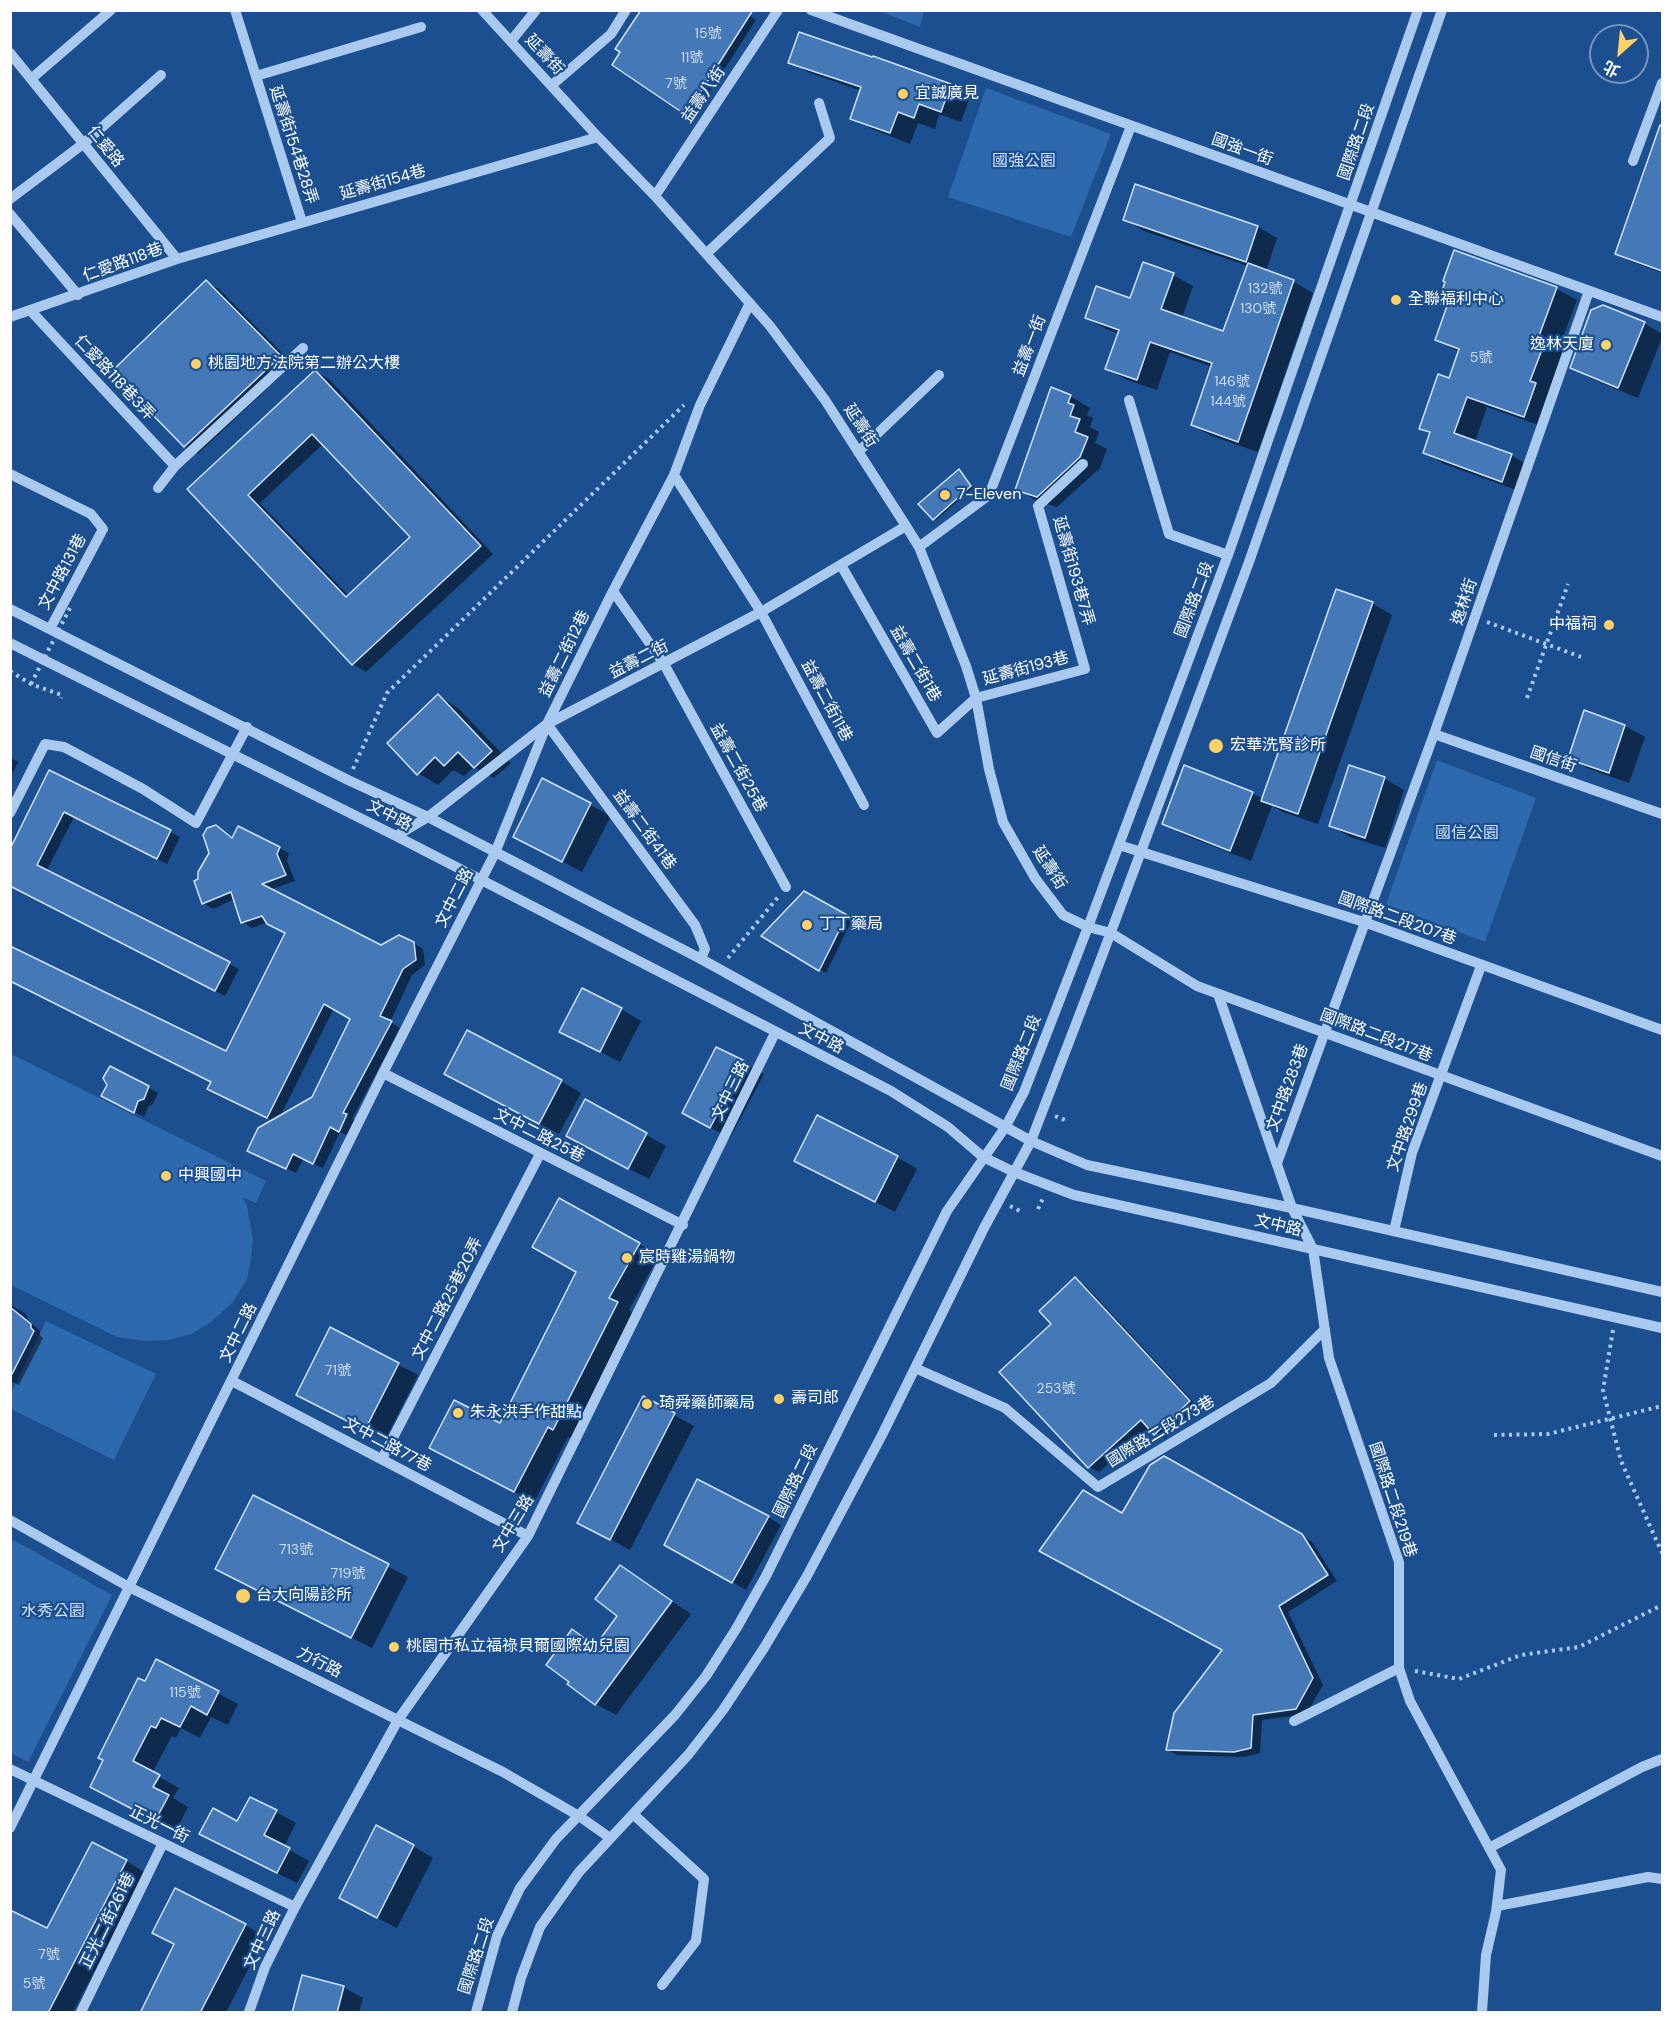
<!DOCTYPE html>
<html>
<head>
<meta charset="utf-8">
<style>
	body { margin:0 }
	#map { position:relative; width:1673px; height:2023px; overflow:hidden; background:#1b4f8f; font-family:"DM Sans","Noto Sans TC",sans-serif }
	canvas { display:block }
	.frame { position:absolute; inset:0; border:12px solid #fff; pointer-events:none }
	.north { position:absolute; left:1589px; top:24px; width:60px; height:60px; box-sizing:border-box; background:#1b4f8f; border:2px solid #7695bc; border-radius:50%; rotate:207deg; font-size:16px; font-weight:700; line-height:24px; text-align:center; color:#fff }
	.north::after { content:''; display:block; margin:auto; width:21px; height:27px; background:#ffd166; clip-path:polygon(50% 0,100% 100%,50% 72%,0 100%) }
</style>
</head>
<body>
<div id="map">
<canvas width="1673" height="2023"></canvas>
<div class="frame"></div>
<div class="north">北</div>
</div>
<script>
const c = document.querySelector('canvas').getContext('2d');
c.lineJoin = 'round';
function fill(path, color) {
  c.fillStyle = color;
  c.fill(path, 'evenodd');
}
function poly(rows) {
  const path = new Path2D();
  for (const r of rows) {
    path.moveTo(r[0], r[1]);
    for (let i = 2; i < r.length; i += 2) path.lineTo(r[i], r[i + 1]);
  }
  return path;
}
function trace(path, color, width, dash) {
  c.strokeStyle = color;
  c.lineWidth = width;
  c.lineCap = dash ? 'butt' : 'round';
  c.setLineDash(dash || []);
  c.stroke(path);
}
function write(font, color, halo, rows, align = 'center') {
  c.font = font + ' "DM Sans","Noto Sans TC",sans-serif';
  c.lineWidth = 4.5;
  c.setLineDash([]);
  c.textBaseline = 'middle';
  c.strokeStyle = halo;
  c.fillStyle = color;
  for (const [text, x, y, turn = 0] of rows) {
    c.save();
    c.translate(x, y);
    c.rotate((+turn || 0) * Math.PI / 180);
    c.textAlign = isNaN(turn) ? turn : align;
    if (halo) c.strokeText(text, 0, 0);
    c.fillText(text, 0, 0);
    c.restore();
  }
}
fill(poly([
	[880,11,924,10,924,11,920,27],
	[986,88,1111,134,1071,237,948,197],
	[1437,760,1536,798,1485,942,1386,904],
	[11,1054,266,1181,256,1203,242,1197,247,1206,253,1240,251,1259,247,1279,233,1302,211,1322,192,1334,168,1340,146,1341,117,1337,11,1285],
	[46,1321,156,1374,114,1460,11,1409,11,1393],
	[10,1538,112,1595,28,1762,11,1753]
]), '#2e69ad');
fill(poly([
	[741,10,756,20,693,118,614,64],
	[790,62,950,86,970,97,961,122,939,114,935,129,918,123,910,144,872,129,852,118,862,91,810,73],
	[1662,123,1662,273,1630,261,1617,254],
	[1125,219,1258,227,1277,238,1266,272,1294,282,1313,293,1258,452,1212,436,1192,425,1212,367,1170,352,1157,390,1127,380,1107,369,1120,334,1106,329,1087,318,1131,300,1173,275,1193,286,1182,318,1224,333,1248,266,1144,231],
	[1455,252,1557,289,1577,300,1559,348,1565,352,1544,427,1487,407,1475,442,1511,455,1531,467,1522,492,1444,464,1424,452,1431,434,1421,428,1450,380,1459,352,1436,339,1448,307,1440,302],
	[206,282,219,289,293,364,198,454,185,446,113,373],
	[1644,323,1662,334,1662,338,1638,398,1592,379,1572,368],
	[316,372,329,379,493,554,366,672,353,664,189,490],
	[323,444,412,537,349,596,260,503],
	[1070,396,1090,408,1087,415,1093,418,1090,427,1099,432,1095,443,1107,449,1100,468,1057,507,1037,501,1017,489],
	[961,472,973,488,936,520,934,519],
	[1372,603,1392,615,1318,824,1283,812,1272,806,1251,861,1184,835,1164,824,1252,793,1263,799],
	[438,696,458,708,511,763,494,778,474,767,464,776,453,770,438,785,418,773],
	[1585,712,1625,726,1645,737,1629,783,1589,769,1569,758],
	[10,757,18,762,10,778],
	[1350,767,1385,779,1404,790,1385,848,1350,837,1330,825],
	[50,772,180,837,167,864,74,817,46,872,239,969,225,996,10,885],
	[543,780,611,816,582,872,535,847],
	[216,827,234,839,279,848,289,853,287,861,295,881,269,890,381,947,413,943,423,949,425,965,412,975,390,1022,400,1028,352,1119,356,1121,349,1136,340,1132,323,1168,303,1159,296,1173,259,1156,274,1121,219,1094,227,1053,287,933,268,922,252,928,243,922,235,899,213,909,203,903,199,880,211,854],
	[334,1008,352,1018,313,1098,280,1117],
	[804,893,852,920,826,973,764,936],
	[621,1009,641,1021,620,1062,561,1031],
	[744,1063,764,1074,730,1138,703,1124],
	[561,1081,581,1093,559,1134,465,1085],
	[148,1087,158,1093,153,1104,148,1107,144,1117,113,1101],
	[585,1101,666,1146,649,1179,587,1147],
	[897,1157,917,1169,895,1212,796,1161],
	[639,1244,659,1255,629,1310,637,1315,573,1440,568,1437,534,1502,451,1459,500,1425],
	[1075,1279,1085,1285,1199,1408,1165,1439,1149,1427,1099,1472,1089,1467,1054,1324],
	[10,1305,25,1313,29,1321,40,1331,40,1335,43,1338,19,1385,10,1381],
	[331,1329,418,1375,385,1440,318,1406],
	[643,1398,694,1426,630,1550,599,1533],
	[1164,1458,1312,1542,1337,1581,1288,1612,1323,1685,1306,1714,1262,1720,1260,1753,1245,1757,1177,1755,1168,1750,1224,1650,1123,1515],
	[253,1497,408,1577,372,1648,237,1580],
	[768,1517,781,1525,746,1590,666,1544],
	[620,1567,691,1614,616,1715,596,1704,569,1684,571,1682,573,1631,597,1646,619,1615],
	[156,1661,238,1704,228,1725,211,1717,200,1738,181,1728,176,1738,172,1736,152,1773,179,1788,173,1798,188,1807,176,1831,111,1798,145,1683],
	[276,1812,296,1823,284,1847,309,1861,297,1883,221,1845,238,1823],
	[413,1846,433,1858,397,1928,361,1909],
	[126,1861,146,1873,73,2012,10,2012,10,1912,47,1930],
	[245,1925,265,1937,226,2012,141,2012],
	[343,1987,363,1998,359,2012,293,2012]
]), '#0007');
const building = poly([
	[641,10,753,10,686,115,612,65,620,52,615,49,641,10],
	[799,32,872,57,873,56,951,84,941,112,919,104,914,118,898,112,890,133,850,119,861,87,788,63,799,32],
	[1660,125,1662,126,1662,271,1615,254,1660,125],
	[1135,184,1258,226,1246,262,1123,220,1135,184],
	[1454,250,1557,287,1539,336,1546,339,1530,381,1536,383,1524,417,1467,397,1454,433,1512,454,1502,482,1423,453,1430,432,1419,429,1438,374,1449,378,1459,349,1435,340,1447,306,1438,303,1445,282,1443,281,1454,250],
	[1143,262,1174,273,1161,309,1223,331,1248,263,1294,280,1238,442,1191,425,1212,363,1150,342,1137,380,1105,369,1119,330,1085,318,1096,286,1130,298,1143,262],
	[206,280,281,356,184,447,111,372,206,280],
	[1603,305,1645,322,1618,388,1570,368,1591,310,1603,305],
	[315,370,481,546,352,665,187,489,315,370],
	[312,434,410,537,346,597,248,495,312,434],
	[1051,387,1071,395,1068,403,1074,405,1070,416,1080,419,1075,432,1088,437,1080,457,1037,497,1015,490,1051,387],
	[959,469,971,486,933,520,918,504,959,469],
	[1336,589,1373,602,1298,814,1261,801,1336,589],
	[438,694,492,751,474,768,458,752,444,766,435,757,417,775,387,743,438,694],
	[1584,710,1625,725,1609,773,1568,759,1584,710],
	[1184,765,1253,792,1230,851,1162,824,1184,765],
	[1349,765,1385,777,1365,838,1329,826,1349,765],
	[49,770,171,830,157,859,64,812,37,865,230,962,215,991,10,886,10,849,49,770],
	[542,778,591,803,562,862,513,837,542,778],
	[216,825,232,838,238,826,280,847,277,854,286,875,262,884,381,945,399,935,414,942,416,960,403,969,380,1016,392,1021,343,1113,347,1114,339,1132,330,1127,313,1164,293,1154,286,1169,247,1151,258,1128,312,1097,350,1019,324,1004,267,1118,207,1089,211,1082,10,981,10,946,226,1051,285,933,267,924,262,916,241,923,231,892,202,904,194,881,198,879,198,872,209,853,203,835,207,828,216,825],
	[804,891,847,915,819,971,761,936,804,891],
	[582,988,622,1008,600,1052,559,1032,582,988],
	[467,1030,562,1080,539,1124,444,1074,467,1030],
	[716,1047,745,1061,710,1128,682,1113,716,1047],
	[110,1066,149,1086,144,1099,138,1101,134,1113,101,1096,107,1085,103,1078,110,1066],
	[585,1099,647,1133,628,1169,566,1136,585,1099],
	[817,1115,898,1156,875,1202,794,1161,817,1115],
	[559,1198,640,1243,609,1298,618,1302,553,1430,548,1427,514,1492,429,1448,454,1400,500,1423,576,1272,532,1247,559,1198],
	[1075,1277,1190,1401,1154,1435,1141,1420,1088,1468,999,1372,1051,1324,1039,1311,1075,1277],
	[10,1307,31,1324,31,1328,34,1331,10,1378,10,1307],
	[330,1327,399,1363,365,1430,296,1395,330,1327],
	[643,1396,675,1413,610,1540,577,1523,643,1396],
	[1164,1456,1302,1534,1328,1575,1279,1606,1313,1678,1296,1709,1253,1715,1251,1748,1234,1752,1166,1750,1174,1713,1222,1650,1039,1551,1083,1490,1122,1513,1150,1465,1164,1456],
	[697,1479,769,1516,732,1583,664,1545,697,1479],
	[253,1495,389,1564,351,1638,215,1569,253,1495],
	[620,1565,672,1601,595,1705,567,1684,569,1682,546,1665,572,1629,595,1646,617,1616,595,1599,620,1565],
	[156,1659,219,1691,207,1715,191,1706,180,1727,161,1718,156,1728,151,1726,133,1761,160,1775,153,1787,169,1795,155,1821,90,1787,103,1760,98,1758,138,1678,145,1681,156,1659],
	[250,1797,277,1810,264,1835,290,1848,277,1873,199,1834,213,1808,237,1821,250,1797],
	[376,1825,414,1845,377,1918,339,1898,376,1825],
	[92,1842,127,1860,48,2013,10,2012,10,1910,47,1928,92,1842],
	[175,1888,246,1924,200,2013,140,2013,174,1944,152,1933,175,1888],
	[302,1975,344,1986,337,2013,292,2013,302,1975]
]);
fill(building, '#4478b7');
trace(building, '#cfe3fa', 1.5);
trace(poly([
	[1487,622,1581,657],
	[10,671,31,684,62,695,61,698],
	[1527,698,1568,584],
	[353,769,387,693,684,405],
	[728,958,778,897],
	[1055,1116,1065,1120],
	[1010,1206,1022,1212],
	[1038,1209,1044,1196],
	[1613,1330,1603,1390,1621,1461,1662,1553],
	[1494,1435,1548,1434,1662,1406],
	[1415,1671,1459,1679,1521,1655,1579,1647,1662,1605]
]), '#a9c9ee', 4, [3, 4.5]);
trace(poly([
	[235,10,302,222],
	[482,10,598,137,655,196,770,326,825,400,906,526,919,547,966,666,976,698,989,769,1003,822,1035,878,1063,915,1088,927,1111,933,1197,986,1662,1156],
	[811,10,1662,317],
	[511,41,536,10],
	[10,53,177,259],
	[256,76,421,27],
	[31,79,111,10],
	[552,85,611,34,626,10],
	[1633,161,1662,83],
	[655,196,778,10],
	[10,199,83,144,161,75],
	[10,214,78,295],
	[707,253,830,138,819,103],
	[30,310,175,466],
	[10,317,177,259,598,137],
	[1129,400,1169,534,1228,555],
	[858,452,939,375],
	[10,474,91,514,103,529,50,629],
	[674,475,761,612,864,805],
	[158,488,175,466,303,348],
	[919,547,989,495,1131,126],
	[841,565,937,733,976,698,1085,669,1038,506,1083,464],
	[613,591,664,664,786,887],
	[10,609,348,780,428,817,701,959,1031,1141,1087,1165,1292,1208,1662,1292],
	[10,643,396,836,891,1091,948,1127,983,1157,1014,1172,1074,1195,1662,1328],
	[547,724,695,925,705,949,701,959],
	[1434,734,1662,814],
	[10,813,45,744,64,747,143,789,196,823,247,727],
	[396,836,428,817,547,724,761,612,906,526],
	[1119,845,1364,922,1662,1030],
	[1218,994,1292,1208,1313,1249,1329,1358,1399,1562,1399,1668,1410,1701,1501,1870,1496,1912,1486,1955,1482,2012],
	[383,1073,683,1225],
	[1277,1163,1434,734,1589,291],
	[1394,1231,1412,1153,1481,966],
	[915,1368,1005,1408,1098,1487,1271,1383,1325,1329],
	[232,1381,528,1536],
	[382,1459,540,1154],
	[10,1520,129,1587,503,1772,579,1816,610,1838],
	[1294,1721,1399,1668],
	[10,1769,295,1907],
	[633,1814,704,1879,696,1941,662,1985],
	[10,1828,383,1073,495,853,547,724,613,591,674,475,700,405,750,303],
	[1489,1848,1642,1767,1662,1759],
	[1497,1906,1648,1877,1662,1879],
	[81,2012,163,1843],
	[249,2012,265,1967,295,1907,398,1720,528,1536,775,1033],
	[476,2012,497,1936,520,1888,556,1839,675,1715,706,1676,736,1629,766,1576,947,1211,1006,1126,1024,1092,1088,927,1228,555,1418,10],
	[512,2012,521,1978,540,1927,579,1872,688,1755,723,1710,764,1648,807,1576,882,1435,984,1228,1031,1141,1102,956,1249,562,1442,10]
]), '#a9c9ee', 10);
trace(poly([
	[31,684,70,608]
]), '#a9c9ee', 4, [3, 4.5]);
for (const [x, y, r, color] of [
	[903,94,6,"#ffd166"],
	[1396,300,6,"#ffd166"],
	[1606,345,6,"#ffd166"],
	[196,364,6,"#ffd166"],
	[945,495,6,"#ffd166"],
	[1609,625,6,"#ffd166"],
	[1216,746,8,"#ffd166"],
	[807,925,6,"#ffd166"],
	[166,1176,6,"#ffd166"],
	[627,1258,6,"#ffd166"],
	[779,1399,6,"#ffd166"],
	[647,1404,6,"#ffd166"],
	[458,1413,6,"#ffd166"],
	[243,1596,8,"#ffd166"],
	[394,1647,6,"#ffd166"]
]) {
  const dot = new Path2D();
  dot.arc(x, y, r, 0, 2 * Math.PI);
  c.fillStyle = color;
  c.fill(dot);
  trace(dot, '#1b4f8f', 2);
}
write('14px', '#d0dded', null, [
	["15號",708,34],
	["11號",692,58],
	["7號",676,84],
	["132號",1265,289],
	["130號",1258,309],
	["5號",1481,358],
	["146號",1232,382],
	["144號",1228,402],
	["71號",338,1371],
	["253號",1056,1389],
	["713號",296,1550],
	["719號",348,1574],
	["115號",185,1693],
	["7號",49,1955],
	["5號",34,1984]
]);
write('16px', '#fff', '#1b4f8f', [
	["延壽街",544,55,47],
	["益壽八街",704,95,-56],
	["國際路二段",1357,142,-71],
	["延壽街154巷28弄",293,145,72],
	["仁愛路",105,147,51],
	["國強一街",1242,150,20],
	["延壽街154巷",383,183,-16],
	["仁愛路118巷",123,263,-20],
	["益壽一街",1030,346,-69],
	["仁愛路118巷3弄",114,378,47],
	["延壽街",860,426,57],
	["延壽街193巷7弄",1073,571,74],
	["文中路131巷",63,572,-62],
	["國際路二段",1195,600,-69],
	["逸林街",1465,602,-71],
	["益壽二街12巷",565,654,-64],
	["益壽二街",639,660,-27],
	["益壽二街1巷",915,664,60],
	["延壽街193巷",1026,669,-15],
	["益壽二街11巷",826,701,62],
	["國信街",1553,760,19],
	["益壽二街25巷",738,768,61],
	["文中路",389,816,27],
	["益壽二街41巷",644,830,54],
	["延壽街",1049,868,57],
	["文中二路",455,898,-63],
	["國際路二段207巷",1397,919,20],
	["國際路二段217巷",1376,1036,21],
	["文中路",821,1039,27],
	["國際路二段",1022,1053,-68],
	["文中路283巷",1288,1088,-70],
	["文中三路",731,1091,-64],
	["文中路299巷",1408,1127,-71],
	["文中二路25巷",539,1136,27],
	["文中路",1278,1226,13],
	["文中二路25巷20弄",448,1299,-63],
	["文中二路",239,1333,-64],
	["國際路二段273巷",1161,1432,-31],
	["文中二路77巷",387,1445,28],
	["國際路二段",796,1481,-64],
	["國際路二段219巷",1392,1500,72],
	["文中三路",514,1524,-59],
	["力行路",319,1663,27],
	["正光一街",159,1825,26],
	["正光二街261巷",108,1921,-64],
	["文中三路",263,1940,-65],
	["國際路二段",477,1956,-72]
]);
write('16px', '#fff', '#1b4f8f', [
	["宜誠廣見",915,94],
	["全聯福利中心",1408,300],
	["逸林天廈",1594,345,"right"],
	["桃園地方法院第二辦公大樓",208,364],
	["7-Eleven",957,495],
	["中福祠",1597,625,"right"],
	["宏華洗腎診所",1230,746],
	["丁丁藥局",819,925],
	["中興國中",178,1176],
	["宸時雞湯鍋物",639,1258],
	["壽司郎",791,1399],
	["琦舜藥師藥局",659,1404],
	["朱永洪手作甜點",470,1413],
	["台大向陽診所",256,1596],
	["桃園市私立福祿貝爾國際幼兒園",406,1647]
], 'left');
write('16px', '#cfe3fa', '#1b4f8f', [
	["國強公園",1024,162],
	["國信公園",1467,834],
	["水秀公園",53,1612]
]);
</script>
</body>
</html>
